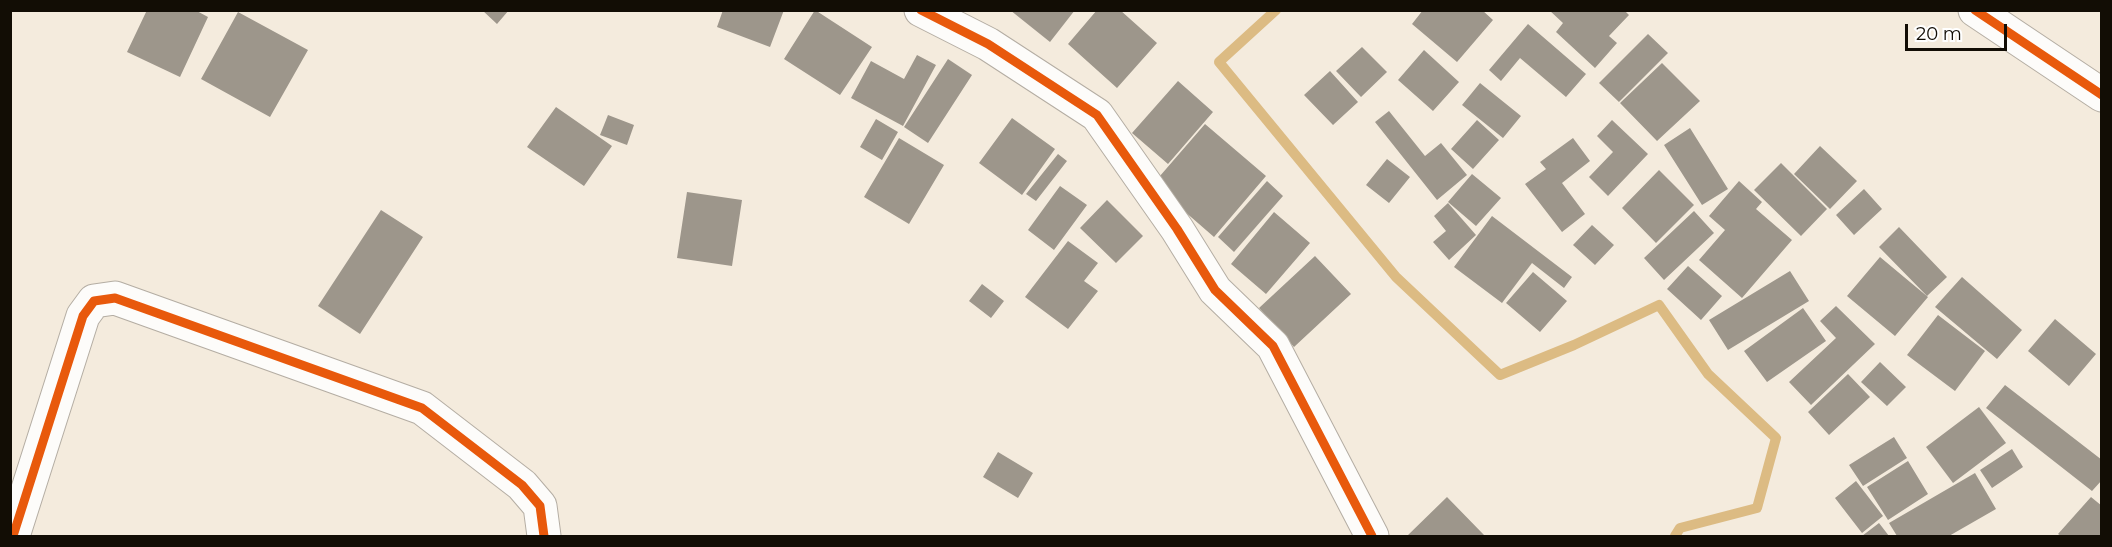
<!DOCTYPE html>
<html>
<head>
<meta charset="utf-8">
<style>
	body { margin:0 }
	#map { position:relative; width:2112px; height:547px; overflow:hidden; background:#f4ebdd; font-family:Montserrat,sans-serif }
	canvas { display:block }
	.frame { position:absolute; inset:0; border:12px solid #120d05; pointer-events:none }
	.scale { position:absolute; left:1905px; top:24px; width:102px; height:27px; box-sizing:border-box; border:3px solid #120d05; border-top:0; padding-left:8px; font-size:18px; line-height:21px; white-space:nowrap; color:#120d05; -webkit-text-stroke:4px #fff; paint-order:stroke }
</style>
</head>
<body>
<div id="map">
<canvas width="2112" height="547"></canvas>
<div class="frame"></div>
<div class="scale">20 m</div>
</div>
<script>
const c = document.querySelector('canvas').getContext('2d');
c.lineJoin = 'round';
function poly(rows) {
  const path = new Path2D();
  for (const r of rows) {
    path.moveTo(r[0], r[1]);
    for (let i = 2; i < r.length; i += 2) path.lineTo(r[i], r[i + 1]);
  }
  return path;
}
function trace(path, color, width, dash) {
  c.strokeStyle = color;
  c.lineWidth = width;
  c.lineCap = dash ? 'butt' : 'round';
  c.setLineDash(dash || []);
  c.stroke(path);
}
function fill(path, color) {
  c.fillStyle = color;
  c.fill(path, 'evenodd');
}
trace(poly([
	[1276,10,1219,62,1396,277,1500,375,1574,345,1659,305,1708,374,1776,438,1757,508,1680,528,1675,536]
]), '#dcbb83', 10);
fill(poly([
	[147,10,195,10,208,17,180,77,127,52],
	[482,10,509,10,497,24],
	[723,10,784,10,770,47,717,27],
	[815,10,872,47,840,95,784,59],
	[1010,10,1075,10,1050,42],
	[1097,10,1120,10,1157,43,1117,88,1068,44],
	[1423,10,1482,10,1493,20,1457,62,1412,24],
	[1549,10,1624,10,1629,15,1609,36,1617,43,1595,68,1556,32,1563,23],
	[238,12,308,50,270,117,201,79],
	[1528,24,1586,74,1566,97,1520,58,1501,81,1489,70],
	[1648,34,1668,53,1619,102,1599,83],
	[1362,47,1387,72,1361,97,1336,71],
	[1424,50,1459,82,1433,111,1398,80],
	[917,55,936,65,903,126,851,98,871,61,904,79],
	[948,59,972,75,928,143,904,127],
	[1662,63,1700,101,1657,141,1620,103],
	[1330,71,1358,102,1333,125,1304,95],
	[1178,81,1213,112,1168,164,1132,133],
	[1480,83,1521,116,1503,138,1462,105],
	[556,107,612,146,584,186,527,147],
	[1389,111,1425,156,1441,143,1467,175,1437,200,1375,122],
	[608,115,634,125,627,145,600,135],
	[1012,118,1055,149,1022,195,979,163],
	[876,119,898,132,882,160,860,147],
	[1477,120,1499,140,1473,169,1451,149],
	[1612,120,1648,154,1608,196,1589,177,1613,152,1597,136],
	[1205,124,1266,176,1214,237,1153,184],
	[1690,128,1728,189,1702,205,1664,145],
	[899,138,944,165,909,224,864,197],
	[1573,138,1590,161,1562,183,1585,214,1562,232,1525,184,1546,169,1540,162],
	[1820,146,1857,181,1830,209,1794,174],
	[1058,154,1067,161,1036,201,1026,194],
	[1387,159,1410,177,1389,203,1366,185],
	[1781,163,1827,209,1801,236,1754,190],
	[1659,170,1694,205,1656,243,1622,208],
	[1472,174,1501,198,1476,226,1448,202],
	[1267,181,1283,196,1234,252,1218,237],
	[1739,181,1762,202,1756,209,1792,240,1742,298,1699,260,1725,230,1709,216],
	[1060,186,1087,205,1054,250,1028,230],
	[1864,189,1882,209,1854,235,1836,215],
	[687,192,742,200,732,266,677,258],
	[1107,200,1143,236,1116,263,1080,228],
	[1448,203,1476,235,1449,260,1433,242,1446,231,1434,216],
	[381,210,423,237,360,334,318,306],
	[1694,211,1714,233,1664,280,1644,258],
	[1274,212,1310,243,1266,294,1231,264],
	[1492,216,1572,277,1564,288,1532,263,1502,303,1454,267],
	[1592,225,1614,245,1595,265,1573,245],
	[1899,227,1947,277,1927,296,1879,247],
	[1068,241,1098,263,1084,281,1098,291,1068,329,1025,297],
	[1315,256,1351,294,1294,347,1259,308],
	[1880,257,1928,297,1895,336,1847,296],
	[1688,266,1722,296,1701,320,1667,289],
	[1790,271,1809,301,1728,350,1709,320],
	[1533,272,1567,301,1540,332,1506,303],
	[1962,277,2022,330,1997,359,1935,307],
	[982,284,1004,301,991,318,969,301],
	[1836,306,1875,344,1811,405,1789,382,1836,338,1820,321],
	[1803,308,1826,341,1767,382,1744,351],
	[1938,315,1985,351,1955,391,1907,355],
	[2055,319,2096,354,2069,386,2028,351],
	[1880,362,1906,387,1887,406,1861,382],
	[1848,374,1870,397,1829,435,1808,412],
	[2005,385,2102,460,2102,480,2092,491,1986,408],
	[1979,407,2006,443,1953,483,1926,447],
	[1894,437,1907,458,1863,486,1849,465],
	[2012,449,2023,467,1992,488,1980,470],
	[998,452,1033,473,1018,498,983,477],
	[1908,461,1928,494,1888,520,1867,487],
	[1975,473,1996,509,1949,536,1897,536,1889,523],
	[1856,481,1883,516,1862,533,1835,498],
	[1447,497,1484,535,1482,536,1407,536],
	[2091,497,2102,506,2102,536,2061,536,2058,534],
	[1879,523,1889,536,1862,536]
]), '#9d968b');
const minor = poly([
	[921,10,988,44,1097,115,1177,229,1215,290,1273,346,1372,536],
	[1975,10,2102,95],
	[13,536,83,316,94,301,115,298,422,408,522,485,540,506,544,536]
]);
trace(minor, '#b4ada3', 35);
trace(minor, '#fdfcfa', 33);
trace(poly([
	[921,10,988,44,1097,115,1177,229,1215,290,1273,346,1372,536],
	[1975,10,2102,95],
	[13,536,83,316,94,301,115,298,422,408,522,485,540,506,544,536]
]), '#e8590c', 9);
</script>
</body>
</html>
